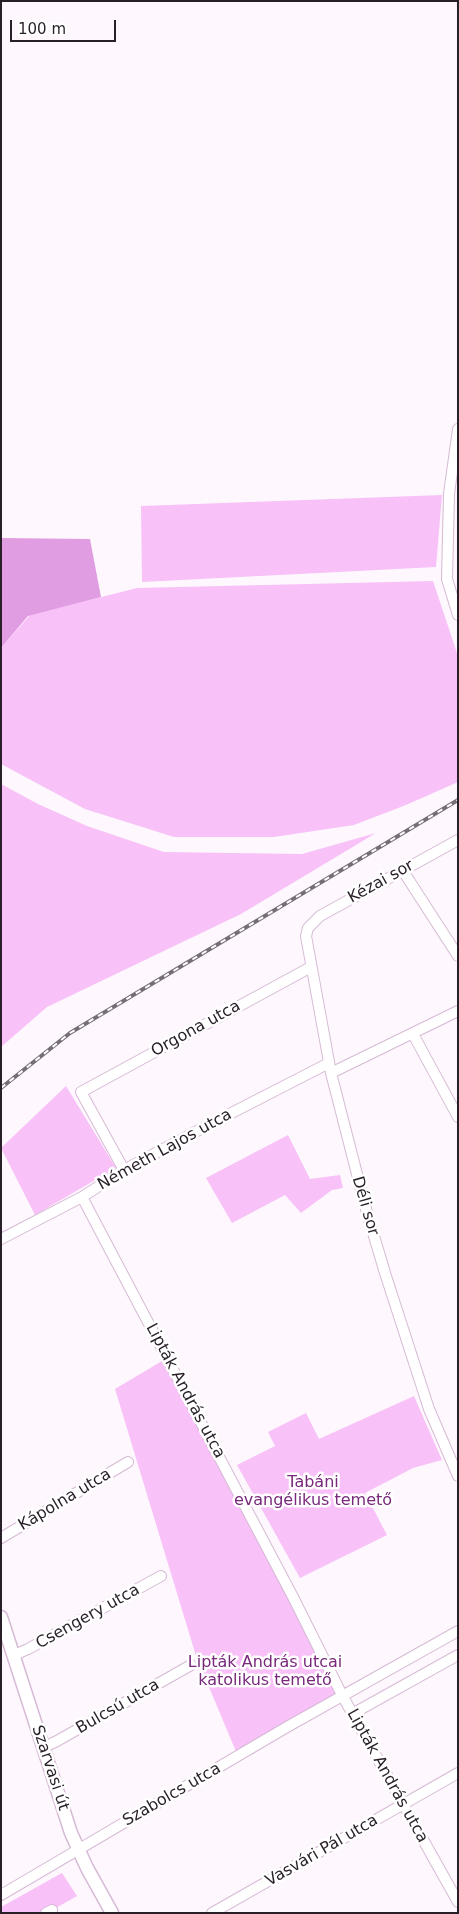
<!DOCTYPE html>
<html>
<head>
<meta charset="utf-8">
<style>
	body { margin:0 }
	#map { position:relative; width:459px; height:1914px; overflow:hidden; background:#fef8fe; font-family:"DejaVu Sans",sans-serif }
	canvas { display:block }
	.frame { position:absolute; inset:0; border:2px solid #291f29; pointer-events:none }
	.scale { position:absolute; left:10px; top:20px; width:106px; height:22px; box-sizing:border-box; border:2px solid #291f29; border-top:0; padding-left:6px; font-size:15px; line-height:18px; white-space:nowrap; color:#291f29; -webkit-text-stroke:4px #fff; paint-order:stroke }
</style>
</head>
<body>
<div id="map">
<canvas width="459" height="1914"></canvas>
<div class="frame"></div>
<div class="scale">100 m</div>
</div>
<script>
const c = document.querySelector('canvas').getContext('2d');
c.lineJoin = 'round';
function fill(path, color) {
  c.fillStyle = color;
  c.fill(path, 'evenodd');
}
function poly(rows) {
  const path = new Path2D();
  for (const r of rows) {
    path.moveTo(r[0], r[1]);
    for (let i = 2; i < r.length; i += 2) path.lineTo(r[i], r[i + 1]);
  }
  return path;
}
function trace(path, color, width, dash) {
  c.strokeStyle = color;
  c.lineWidth = width;
  c.lineCap = dash ? 'butt' : 'round';
  c.setLineDash(dash || []);
  c.stroke(path);
}
function write(font, color, halo, rows, align = 'center') {
  c.font = font + ' "DejaVu Sans",sans-serif';
  c.lineWidth = 5;
  c.setLineDash([]);
  c.textBaseline = 'middle';
  c.strokeStyle = halo;
  c.fillStyle = color;
  for (const [text, x, y, turn = 0] of rows) {
    c.save();
    c.translate(x, y);
    c.rotate((+turn || 0) * Math.PI / 180);
    c.textAlign = isNaN(turn) ? turn : align;
    if (halo) c.strokeText(text, 0, 0);
    c.fillText(text, 0, 0);
    c.restore();
  }
}
fill(poly([
	[442,495,436,567,142,582,141,506],
	[433,581,458,656,458,782,406,805,354,825,274,837,174,837,85,809,1,764,1,648,30,615,137,588],
	[1,784,38,804,87,826,164,852,302,854,376,833,241,914,47,1007,1,1047],
	[66,1086,116,1168,35,1215,1,1148],
	[288,1135,310,1179,340,1175,343,1188,332,1190,301,1213,285,1195,232,1223,206,1178],
	[162,1361,342,1695,237,1754,196,1656,115,1389],
	[414,1396,442,1460,413,1468,365,1493,387,1535,300,1578,237,1465,275,1446,268,1432,306,1413,319,1439],
	[62,1873,77,1896,47,1913,1,1913,1,1907]
]), '#f8c1f8');
fill(poly([
	[1,538,90,539,101,597,28,616,1,648]
]), '#e19de2');
const minor = poly([
	[458,429,449,494,447,579,458,615],
	[458,840,320,916,308,928,306,936,331,1073,366,1209,385,1273,429,1409,458,1476],
	[403,871,458,956],
	[413,1034,458,1117],
	[331,1073,458,1011],
	[124,1170,81,1092,311,967],
	[82,1197,293,1597,342,1695,458,1902],
	[1,1239,82,1197,124,1170,212,1123,329,1063],
	[1,1538,128,1462],
	[14,1655,28,1649,161,1576],
	[352,1714,458,1655],
	[44,1747,57,1741,191,1665],
	[1,1895,287,1727,458,1631],
	[46,1913,52,1910],
	[212,1913,458,1773]
]);
const major = poly([
	[1,1617,71,1833,87,1868,112,1913]
]);
trace(minor, '#d6b9d5', 12);
trace(major, '#d6b9d5', 15);
trace(minor, '#fff', 10);
trace(major, '#fff', 12);
const rail = poly([
	[1,1088,70,1033,458,800]
]);
trace(rail, '#766d76', 4);
trace(rail, '#fff', 2, [5.5]);
write('16px', '#291f29', '#fff', [
	["Kézai sor",381,882,-29],
	["Orgona utca",196,1029,-29],
	["Németh Lajos utca",165,1150,-29],
	["Déli sor",365,1206,74],
	["Lipták András utca",185,1391,62],
	["Kápolna utca",65,1500,-31],
	["Csengery utca",88,1617,-29],
	["Bulcsú utca",118,1707,-30],
	["Szarvasi út",50,1768,72],
	["Lipták András utca",387,1776,61],
	["Szabolcs utca",172,1795,-30],
	["Vasvári Pál utca",322,1851,-30]
]);
write('16px', '#78297c', '#fff', [
	["Tabáni",313,1483],
	["evangélikus temető",313,1501],
	["Lipták András utcai",265,1663],
	["katolikus temető",265,1681]
]);
</script>
</body>
</html>
